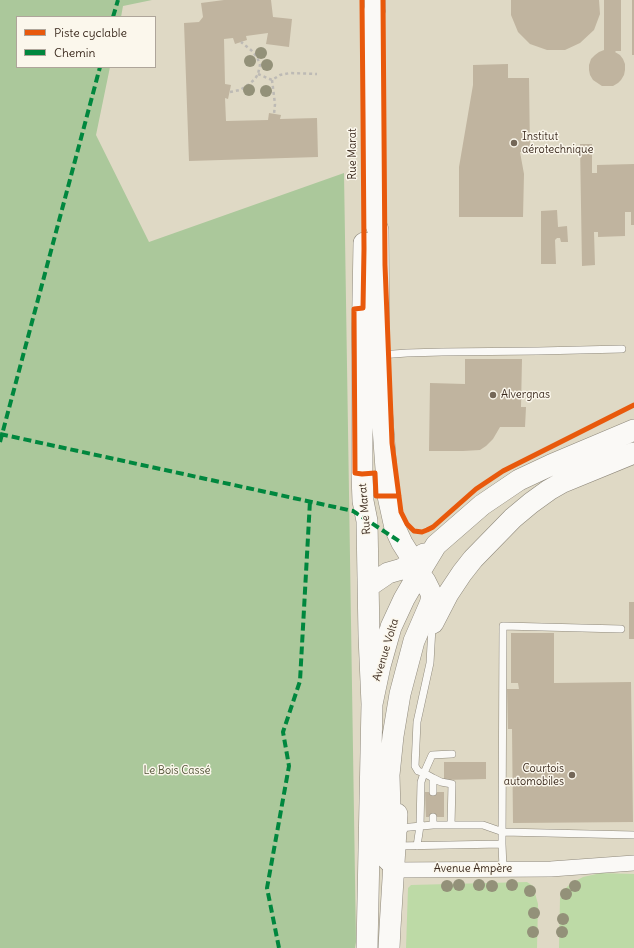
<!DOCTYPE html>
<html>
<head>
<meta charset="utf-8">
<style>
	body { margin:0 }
	#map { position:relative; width:634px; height:948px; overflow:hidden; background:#dfd9c5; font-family:Delius,sans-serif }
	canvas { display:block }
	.legend { position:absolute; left:16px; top:16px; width:140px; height:52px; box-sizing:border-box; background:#fbf7ec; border:1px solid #aea59a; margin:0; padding:5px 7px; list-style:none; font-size:12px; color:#3b2a1e }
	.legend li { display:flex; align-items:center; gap:8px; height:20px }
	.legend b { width:20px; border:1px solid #aea59a }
</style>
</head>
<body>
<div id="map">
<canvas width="634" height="948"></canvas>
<ul class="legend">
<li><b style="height:5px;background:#e8590c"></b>Piste cyclable</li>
<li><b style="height:5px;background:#00873e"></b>Chemin</li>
</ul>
</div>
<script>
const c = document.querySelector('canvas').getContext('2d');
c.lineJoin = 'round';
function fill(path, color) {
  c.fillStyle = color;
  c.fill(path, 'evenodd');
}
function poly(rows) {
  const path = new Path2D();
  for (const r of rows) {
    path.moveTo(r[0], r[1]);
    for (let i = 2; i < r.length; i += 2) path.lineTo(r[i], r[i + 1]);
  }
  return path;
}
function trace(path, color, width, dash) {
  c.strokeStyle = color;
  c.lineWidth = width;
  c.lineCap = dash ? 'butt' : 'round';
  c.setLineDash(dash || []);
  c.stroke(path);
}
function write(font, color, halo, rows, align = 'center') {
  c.font = font + ' Delius,sans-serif';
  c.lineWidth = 3;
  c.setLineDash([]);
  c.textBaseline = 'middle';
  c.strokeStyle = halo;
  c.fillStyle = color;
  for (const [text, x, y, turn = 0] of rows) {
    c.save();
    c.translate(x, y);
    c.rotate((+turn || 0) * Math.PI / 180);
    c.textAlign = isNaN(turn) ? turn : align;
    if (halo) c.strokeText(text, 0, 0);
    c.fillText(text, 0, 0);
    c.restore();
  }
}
fill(poly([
	[601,873,634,874,634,948,559,948,560,898,562,892,570,884,583,877],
	[527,882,533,886,538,904,537,948,406,948,408,888,411,885]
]), '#bddaa6');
fill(poly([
	[0,0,152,0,123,6,121,17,17,17,17,67,110,67,96,135,149,242,344,173,356,942,355,948,0,948]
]), '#abc89b');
fill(poly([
	[224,0,271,0,273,17,292,19,289,47,266,44,268,33,246,36,247,40,235,44,233,38,224,39,225,84,231,85,228,99,225,98,226,121,268,120,269,113,281,115,280,119,317,118,318,157,189,161,184,23,199,22,203,17,201,3],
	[511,0,599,0,600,14,594,30,580,43,565,50,547,50,530,44,518,32,511,15],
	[604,0,621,0,621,51,616,51,615,52,620,55,623,59,625,64,625,70,624,75,621,80,618,83,613,86,602,86,593,80,590,75,589,70,589,65,591,59,595,55,599,52,604,50],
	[632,0,634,0,634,55,632,55],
	[508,64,508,78,529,78,530,152,520,152,524,174,523,217,459,217,459,167,473,85,473,65],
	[580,144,592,144,592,173,597,173,597,165,634,164,634,225,631,225,631,212,625,212,625,236,598,237,598,232,594,232,595,265,582,266],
	[557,210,558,227,567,226,568,242,561,242,560,238,557,238,555,240,556,264,541,264,541,211],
	[465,359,522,359,521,407,526,407,525,427,500,427,493,439,486,446,480,450,463,451,429,451,430,383,465,384],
	[629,602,634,602,634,639,629,639],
	[511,633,554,633,554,683,631,682,633,822,513,823,512,729,508,729,507,689,519,689,518,683,511,683],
	[444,762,486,762,486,779,444,780],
	[425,792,444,792,444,817,426,817]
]), '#c0b49f');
const lane = poly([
	[380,355,407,353,442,352,538,351,622,349],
	[432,627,430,663,417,722,415,766,418,771,424,773,433,778,433,792],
	[433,778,441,782,452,784,451,825,433,825],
	[451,825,483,825,503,832,634,835],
	[399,828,433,825,433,817],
	[397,846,502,844],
	[417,846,420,826,421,782,424,773,432,755,452,754],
	[503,869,502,844,503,626,621,629]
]);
const street = poly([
	[379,812,380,847,383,859,394,870,551,869,634,863]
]);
const secondary = poly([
	[375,0,375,8,371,26,374,105,374,220,378,230,379,373,388,496,395,528,402,543,414,562,419,573,425,581,430,591,432,597,430,604,414,641,400,694,393,736,389,775,390,811,397,828],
	[364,243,362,356,362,474,363,501,367,521,369,636,372,704],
	[369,586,388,573,402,569,424,554],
	[433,623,448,594,462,573,473,559,513,518,531,503,549,490,563,482,634,453],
	[367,948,372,704,380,666,391,627,404,599,419,573,436,545,482,505,519,480,551,465,634,430],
	[389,948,390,928,397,814]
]);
trace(lane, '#8e887b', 8);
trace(street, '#8e887b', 16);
trace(secondary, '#8e887b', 22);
trace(poly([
	[258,74,272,80,280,75,290,73,317,74],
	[272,80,275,104,274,114],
	[230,92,240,90,248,85,255,79,258,74,260,65,257,57,251,50,241,42]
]), '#bdbab5', 2.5, [3, 3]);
trace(lane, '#faf9f6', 7);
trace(street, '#faf9f6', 15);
trace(secondary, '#faf9f6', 21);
trace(poly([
	[113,17,118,0],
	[0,434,353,511,402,543],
	[0,442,100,67],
	[279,948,267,888,289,766,283,732,300,681,310,501]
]), '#00873e', 4, [8, 4]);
trace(poly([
	[362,0,363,112,364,249,363,308,354,309,355,473,362,474,375,473,376,496,399,496],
	[383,0,385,265,392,443,401,512,407,524,414,531,422,532,427,530,433,527,476,489,503,471,634,405]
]), '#e8590c', 5);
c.fillStyle = '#939179';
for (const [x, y] of [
	[261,53],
	[250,61],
	[267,65],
	[249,90],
	[266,91],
	[459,885],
	[479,885],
	[512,885],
	[447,886],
	[492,886],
	[575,886],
	[530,891],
	[566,894],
	[534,913],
	[563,919],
	[533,932],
	[562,932]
]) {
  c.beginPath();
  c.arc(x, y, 6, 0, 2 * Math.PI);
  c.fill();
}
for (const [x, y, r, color] of [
	[514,143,4,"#746758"],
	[493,395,4,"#746758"],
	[572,775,4,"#746758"]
]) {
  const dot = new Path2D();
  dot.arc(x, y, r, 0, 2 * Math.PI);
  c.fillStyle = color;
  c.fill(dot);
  trace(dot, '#fbf7ec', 1.5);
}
write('11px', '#3b2a1e', '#fbf7ec', [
	["Institut",522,137],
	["aérotechnique",522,150],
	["Alvergnas",501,395],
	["Courtois",564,769,"right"],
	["automobiles",564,782,"right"]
], 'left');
write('11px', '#3b2a1e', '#fbf7ec', [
	["Rue Marat",353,154,-90],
	["Rue Marat",365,509,-95],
	["Avenue Volta",386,650,-73],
	["Avenue Ampère",473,869]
]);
write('11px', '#55563a', '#fbf7ec', [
	["Le Bois Cassé",177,771]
]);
</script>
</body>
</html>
